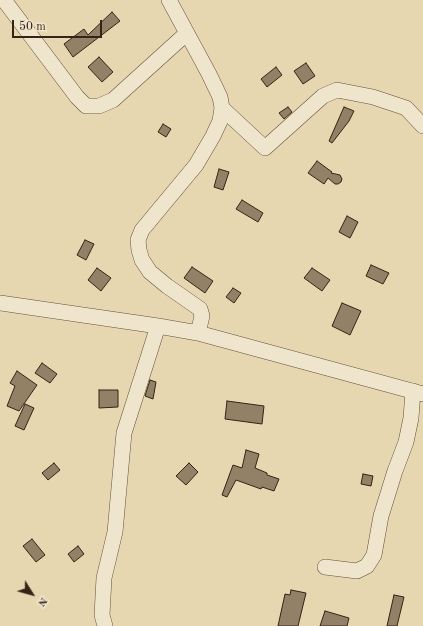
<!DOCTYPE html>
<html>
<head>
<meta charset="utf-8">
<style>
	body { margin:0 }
	#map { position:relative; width:423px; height:626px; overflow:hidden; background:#e7d7b0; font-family:"Old Standard TT",serif }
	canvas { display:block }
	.north { position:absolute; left:12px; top:574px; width:40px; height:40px; -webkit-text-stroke:3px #efe5cc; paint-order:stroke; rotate:127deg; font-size:11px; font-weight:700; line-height:16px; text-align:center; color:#352315 }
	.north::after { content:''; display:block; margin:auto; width:14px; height:18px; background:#352315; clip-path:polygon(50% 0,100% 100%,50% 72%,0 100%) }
	.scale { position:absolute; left:12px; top:20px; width:90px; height:18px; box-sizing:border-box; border:2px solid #352315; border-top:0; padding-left:5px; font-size:12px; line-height:14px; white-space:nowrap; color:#352315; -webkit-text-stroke:3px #efe5cc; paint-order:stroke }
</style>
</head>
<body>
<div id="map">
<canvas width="423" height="626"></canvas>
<div class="north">N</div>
<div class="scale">50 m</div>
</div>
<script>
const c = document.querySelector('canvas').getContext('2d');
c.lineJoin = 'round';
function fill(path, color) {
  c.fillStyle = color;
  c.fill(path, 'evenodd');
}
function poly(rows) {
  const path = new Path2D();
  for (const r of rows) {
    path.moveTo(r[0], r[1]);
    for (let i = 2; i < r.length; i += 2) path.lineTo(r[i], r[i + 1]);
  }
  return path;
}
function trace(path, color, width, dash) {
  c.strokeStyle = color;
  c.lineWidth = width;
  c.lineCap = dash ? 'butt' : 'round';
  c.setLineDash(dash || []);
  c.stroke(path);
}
const building = poly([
	[112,12,120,21,73,57,64,44,84,29,88,35,112,12],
	[99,57,113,72,102,82,88,67,99,57],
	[306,63,315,76,303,84,294,71,306,63],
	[276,67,282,75,267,87,261,79,276,67],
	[288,107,292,112,284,119,279,113,288,107],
	[344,107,354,111,349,121,332,143,329,141,344,107],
	[163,124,171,129,166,137,158,132,163,124],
	[317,161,332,172,331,173,340,175,342,179,341,182,338,184,335,184,328,178,324,184,308,173,317,161],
	[219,169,229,172,223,190,214,187,219,169],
	[242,200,263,213,258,222,236,209,242,200],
	[347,216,358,222,350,238,339,232,347,216],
	[85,240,94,244,86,260,77,255,85,240],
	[371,265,389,273,383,284,366,276,371,265],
	[192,267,213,281,205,293,184,278,192,267],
	[97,268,111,278,101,291,88,280,97,268],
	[312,268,330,280,322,291,304,278,312,268],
	[233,288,241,293,234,303,226,297,233,288],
	[342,303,361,311,350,335,332,326,342,303],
	[42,363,57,374,50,383,35,373,42,363],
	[17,371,37,385,19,411,7,406,15,386,10,383,17,371],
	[150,380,156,382,153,399,145,396,150,380],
	[99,390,118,390,118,407,99,408,99,390],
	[227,401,264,406,262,424,225,419,227,401],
	[25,404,34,408,24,430,15,426,25,404],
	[246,450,259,454,255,468,267,473,267,475,279,479,274,491,262,487,261,489,236,480,227,497,222,495,233,465,242,468,246,450],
	[54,463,60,470,48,480,42,473,54,463],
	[189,463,198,472,186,485,176,476,189,463],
	[363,474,373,476,371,486,361,484,363,474],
	[32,539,45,555,36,562,23,546,32,539],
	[78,546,84,554,74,562,68,554,78,546],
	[291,590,306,593,298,626,278,626,285,594,290,595,291,590],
	[394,595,404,597,397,626,387,626,394,595],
	[325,611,349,618,347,626,320,626,325,611]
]);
fill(building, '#928166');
trace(building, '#352315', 1);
const minor = poly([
	[4,0,77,97,86,106,99,106,113,100,187,33],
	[169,0,209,74,220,97,222,108,220,121,213,136,196,165,142,230,138,240,139,250,142,260,150,272,167,286,200,309,202,316,198,333],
	[222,108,265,148,323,96,337,90,373,97,406,108,423,126],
	[0,303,158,326,198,333,423,394],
	[325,567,357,571,367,566,374,555,381,516,395,471,406,442,411,418,413,391],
	[105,626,102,615,104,578,115,532,124,433,158,326]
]);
trace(minor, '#62503c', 16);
trace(minor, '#efe5cc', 15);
</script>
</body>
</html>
